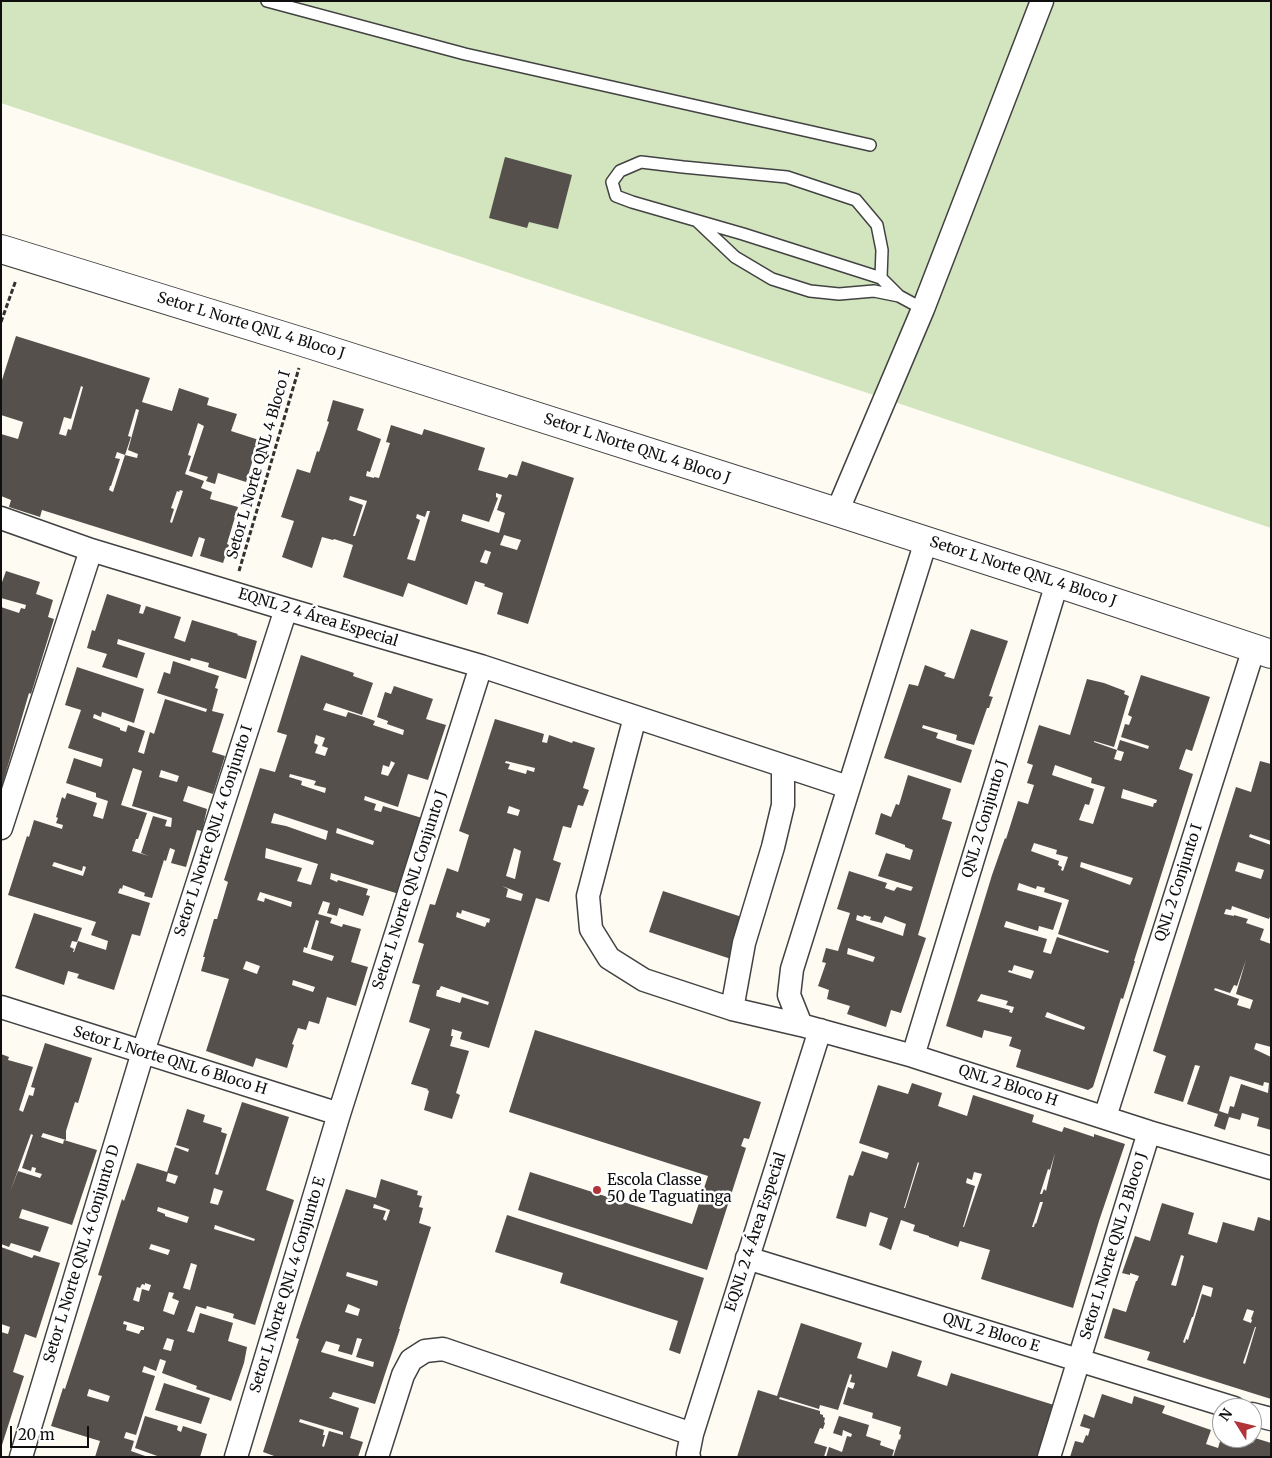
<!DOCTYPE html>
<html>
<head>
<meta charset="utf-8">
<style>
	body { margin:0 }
	#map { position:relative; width:1272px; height:1458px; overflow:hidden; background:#fefbf2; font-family:Merriweather,serif }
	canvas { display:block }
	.frame { position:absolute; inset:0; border:2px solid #0f0f0f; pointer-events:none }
	.north { position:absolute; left:1212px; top:1398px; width:50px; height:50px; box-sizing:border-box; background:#fff; border:1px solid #9f9f9f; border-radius:50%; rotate:306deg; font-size:14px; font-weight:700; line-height:20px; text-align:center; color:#0f0f0f }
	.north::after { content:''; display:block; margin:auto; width:18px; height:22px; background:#b13439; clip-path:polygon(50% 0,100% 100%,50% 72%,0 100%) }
	.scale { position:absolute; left:10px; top:1426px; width:79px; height:22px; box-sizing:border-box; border:2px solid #0f0f0f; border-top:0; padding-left:6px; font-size:15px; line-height:18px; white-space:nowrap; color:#0f0f0f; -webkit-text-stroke:4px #fff; paint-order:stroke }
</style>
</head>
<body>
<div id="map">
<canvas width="1272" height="1458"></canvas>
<div class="frame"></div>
<div class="north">N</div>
<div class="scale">20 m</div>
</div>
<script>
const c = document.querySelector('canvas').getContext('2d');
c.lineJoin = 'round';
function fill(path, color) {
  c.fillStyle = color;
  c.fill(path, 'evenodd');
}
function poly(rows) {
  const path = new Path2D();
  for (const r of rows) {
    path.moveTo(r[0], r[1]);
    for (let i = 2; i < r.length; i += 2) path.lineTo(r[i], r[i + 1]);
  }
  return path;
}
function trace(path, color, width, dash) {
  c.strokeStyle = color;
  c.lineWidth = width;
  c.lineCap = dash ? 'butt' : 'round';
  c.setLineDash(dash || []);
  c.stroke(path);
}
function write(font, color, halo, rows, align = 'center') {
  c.font = font + ' Merriweather,serif';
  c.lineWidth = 5;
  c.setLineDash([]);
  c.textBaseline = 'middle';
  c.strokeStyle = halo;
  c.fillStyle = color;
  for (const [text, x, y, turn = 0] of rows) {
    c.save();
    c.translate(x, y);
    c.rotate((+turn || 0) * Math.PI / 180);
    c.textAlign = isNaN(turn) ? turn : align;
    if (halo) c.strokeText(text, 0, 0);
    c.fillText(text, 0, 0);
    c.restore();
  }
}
fill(poly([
	[1,1,1271,1,1271,528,1,103]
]), '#d2e5be');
fill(poly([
	[505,157,572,175,558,229,529,222,527,228,489,218],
	[16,336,150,378,142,402,172,411,179,388,209,398,207,405,237,414,231,431,259,440,246,482,218,473,215,484,206,481,208,477,189,471,204,426,198,423,188,455,191,456,185,474,204,481,201,488,212,492,210,499,238,507,227,544,229,545,223,563,200,556,205,539,199,537,192,557,42,510,40,517,9,507,11,500,1,496,1,434,18,439,23,422,1,415,1,383],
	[81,386,83,387,71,430,68,429,66,436,59,434,64,417,71,419],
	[136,409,139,410,128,450,138,454,137,458,125,455,113,492,109,490,110,486,111,486,120,459,115,458,117,452,125,455,131,437,128,436],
	[180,490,183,491,172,523,170,522,174,509,171,508,177,491,179,492],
	[333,400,364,409,357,430,381,439,370,472,367,471,366,476,374,478,374,477,379,478,390,443,386,442,391,425,422,435,424,429,485,448,478,470,507,478,509,474,517,476,522,461,574,478,528,624,497,614,503,593,484,586,485,584,475,581,467,605,408,583,403,597,343,577,353,545,334,539,333,540,322,537,312,568,282,557,294,521,281,517,297,469,310,473,317,451,319,452,329,422,327,421],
	[496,493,502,495,497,510,505,513,499,533,461,521,463,514,489,522,498,498,496,497],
	[350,496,367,501,355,536,353,536,363,505,349,500],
	[427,511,430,511,415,561,407,559,420,520,416,518,417,514,425,517],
	[504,535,521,540,517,550,500,545],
	[485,550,491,552,487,564,480,562],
	[6,571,40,582,36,594,53,600,48,617,54,619,31,694,29,693,2,786,1,607,19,613,21,608,25,609,26,605,1,598,1,585],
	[107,594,141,605,139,613,143,614,146,606,181,617,174,638,185,642,192,620,238,634,237,635,257,641,246,679,208,667,209,663,191,658,190,661,118,639,117,644,145,653,137,678,102,667,107,654,87,648,92,630,95,631],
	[971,629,1008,641,989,696,993,697,992,699,989,708,987,708,974,745,956,740,957,735,923,725,922,728,938,733,936,738,972,750,961,783,884,758,909,684,918,686,925,665,946,673,944,676,954,679],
	[301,655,354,673,353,676,373,683,362,715,326,703,323,710,346,717,348,712,364,717,375,721,373,725,403,735,404,730,387,724,388,721,377,717,385,692,391,694,394,686,433,699,426,719,446,725,428,780,408,774,398,807,365,796,364,800,376,804,374,810,381,812,383,806,422,818,399,894,331,873,330,879,337,882,338,880,368,889,366,895,370,896,363,916,339,908,337,916,327,913,330,903,323,901,318,914,332,918,330,923,342,927,343,924,361,929,351,962,368,967,356,1006,327,997,319,1024,309,1021,306,1030,298,1028,292,1044,294,1045,287,1068,256,1058,253,1067,206,1051,229,979,201,971,205,957,203,957,214,919,217,919,228,882,224,880,260,768,275,772,287,735,277,732],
	[316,735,325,738,322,746,328,748,325,756,315,753,318,745,314,743],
	[391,761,395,763,388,776,381,774,383,765,389,767],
	[290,774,316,781,314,785,326,788,325,793,301,785,302,781,289,777],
	[274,813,328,831,326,840,286,826,271,823],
	[337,828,374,841,373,845,336,833],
	[266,848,318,864,311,885,297,881,302,868,265,858],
	[260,892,292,902,291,907,265,898,264,902,257,900],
	[316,920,319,921,311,949,334,956,332,961,303,952,304,947,307,948],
	[246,961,260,966,257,974,243,969],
	[293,980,315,987,313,992,292,985],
	[173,661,219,676,215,688,218,689,212,711,224,714,212,752,225,756,213,794,188,786,183,801,207,809,202,831,197,830,186,867,171,863,175,850,170,848,166,861,164,860,152,898,144,896,145,893,123,885,122,889,120,888,118,893,150,903,140,936,132,934,114,990,77,978,79,974,68,971,64,985,15,968,34,913,82,928,77,942,72,941,70,947,74,949,73,952,74,952,78,941,106,950,108,941,91,935,96,922,8,895,27,836,29,837,34,820,62,829,63,825,56,823,58,818,56,817,62,797,65,799,67,793,97,803,93,816,103,819,108,801,96,797,96,793,66,783,74,758,101,767,103,759,68,748,81,710,65,705,77,667,144,689,134,723,102,712,101,717,94,714,93,718,120,728,120,730,126,732,128,725,145,731,138,752,144,754,150,732,154,734,165,699,206,712,207,709,157,693,164,672,170,674],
	[133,768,142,771,132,806,172,818,171,827,165,826,167,820,153,816,141,853,149,856,132,851,136,839,138,839,147,813,121,805],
	[161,770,179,776,177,782,159,777],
	[54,862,82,871,83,866,86,867,83,876,52,866],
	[1141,675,1210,697,1192,751,1186,749,1179,769,1193,774,1134,961,1135,961,1123,999,1121,998,1093,1087,1088,1090,1016,1067,1021,1050,1009,1046,1012,1037,984,1030,982,1038,946,1026,992,875,1005,838,1006,839,1018,801,1028,804,1034,785,1027,783,1033,765,1027,763,1039,725,1070,735,1087,679,1104,683,1125,691,1124,694,1129,696,1114,747,1094,741,1094,742,1117,750,1114,759,1121,761,1124,752,1117,750,1120,740,1148,749,1149,746,1121,737,1125,724,1129,725,1132,717,1128,715],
	[1055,765,1092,778,1091,783,1105,787,1093,824,1079,820,1085,804,1089,805,1094,789,1052,775],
	[1123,789,1157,800,1156,803,1154,803,1153,807,1121,798],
	[1034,843,1057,850,1056,854,1068,857,1063,871,1061,870,1062,867,1058,865,1059,861,1031,851],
	[1081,862,1133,878,1130,885,1080,867],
	[1019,883,1036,889,1037,886,1045,888,1044,892,1069,900,1058,934,1109,951,1108,953,1057,937,1051,954,1043,952,1047,939,1004,927,1006,921,1038,931,1039,926,1053,930,1062,903,1017,890],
	[1014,965,1034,971,1031,979,1008,972,1009,970,1012,971],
	[981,994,1008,1001,1006,1005,1014,1007,1012,1013,1009,1012,1010,1010,977,1001],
	[1047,1012,1085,1027,1084,1030,1045,1017],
	[495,719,544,734,542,742,547,743,549,735,572,743,573,741,595,748,583,788,589,790,583,806,578,805,571,828,563,826,553,860,561,863,549,902,536,898,489,1048,460,1039,462,1032,452,1029,451,1036,453,1036,450,1046,469,1051,456,1093,460,1095,452,1119,424,1110,429,1091,427,1090,428,1089,411,1084,430,1029,409,1022,420,985,412,983,424,944,418,942,430,904,435,905,447,868,458,872,469,835,459,831],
	[506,761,535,768,534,772,527,770,526,774,508,769,510,764,505,763],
	[509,806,520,810,518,816,507,813],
	[514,848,521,851,515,879,506,876],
	[502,886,523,894,521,901,506,897,508,889],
	[462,910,490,919,489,923,487,922,485,927,456,917,457,912,461,914],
	[441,986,489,1002,488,1005,462,997,460,1003,436,996,437,990,439,990],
	[1260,761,1271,764,1271,841,1250,834,1249,837,1271,845,1271,914,1269,919,1232,906,1231,910,1226,909,1224,914,1234,916,1234,915,1248,919,1246,923,1264,929,1260,940,1271,944,1271,1047,1256,1043,1254,1049,1271,1057,1271,1130,1257,1126,1259,1118,1242,1113,1240,1120,1229,1117,1225,1130,1214,1126,1218,1114,1187,1104,1200,1066,1195,1065,1183,1102,1154,1093,1166,1056,1153,1051,1236,787,1251,792],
	[1238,862,1264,870,1261,879,1235,871],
	[1246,960,1236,994,1253,1000,1250,1009,1237,1005,1239,999,1214,990,1215,988,1230,993,1234,985,1237,986],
	[1230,1076,1263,1086,1264,1082,1269,1083,1268,1093,1241,1084,1234,1107,1230,1106,1228,1114,1219,1111],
	[908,775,951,789,942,819,952,822,918,935,926,938,901,1013,891,1010,886,1027,847,1014,850,1006,827,999,829,990,818,986,826,963,822,962,826,948,838,951,850,913,837,909,849,871,887,883,885,888,894,891,897,887,911,891,913,887,878,876,886,853,910,860,913,850,905,847,905,845,875,834,881,813,891,817,896,804,899,805],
	[857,915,863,917,864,915,871,917,870,920,882,923,885,916,906,924,904,931,903,936,856,920],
	[848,948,875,957,873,962,847,954],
	[663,891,745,918,731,959,649,932],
	[535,1030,761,1102,749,1139,744,1138,741,1146,746,1148,707,1270,518,1210,530,1172,692,1224,708,1176,509,1112],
	[45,1043,92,1058,78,1103,75,1102,66,1131,66,1140,43,1133,41,1137,63,1144,64,1140,97,1150,72,1225,22,1209,19,1218,49,1227,40,1252,11,1243,9,1247,1,1244,1,1054,9,1057,8,1060,33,1067,19,1110,23,1112,29,1095,33,1096,35,1088,31,1087],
	[31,1134,33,1135,22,1168,31,1171,32,1167,36,1168,35,1172,42,1174,40,1178,18,1171,10,1192],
	[912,1083,942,1093,938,1106,967,1116,973,1095,1034,1115,1032,1122,1062,1132,1064,1127,1094,1137,1094,1134,1125,1144,1099,1221,1073,1308,981,1279,990,1250,960,1241,958,1247,929,1237,929,1236,913,1231,915,1225,901,1220,891,1250,879,1245,888,1218,870,1212,866,1227,836,1218,849,1175,853,1176,862,1151,887,1159,889,1153,859,1143,878,1085,908,1094],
	[1055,1153,1046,1191,1044,1189,1042,1194,1040,1194,1048,1169,1050,1170],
	[918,1162,919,1163,905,1208,904,1208],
	[974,1172,982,1174,964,1227,963,1227,975,1186,966,1183,967,1178,972,1180],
	[1040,1202,1043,1202,1036,1224,1035,1223,1034,1227,1032,1227],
	[242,1102,289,1117,266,1190,294,1200,255,1325,233,1318,234,1314,207,1306,206,1309,196,1306,187,1331,194,1333,200,1313,233,1323,228,1341,247,1347,244,1363,231,1401,196,1389,197,1386,162,1373,166,1361,160,1359,156,1371,144,1366,142,1372,155,1376,136,1435,126,1432,124,1438,134,1441,131,1451,148,1457,95,1457,100,1441,51,1426,63,1388,65,1389,102,1276,98,1275,122,1199,124,1201,137,1163,167,1172,175,1147,188,1152,189,1149,176,1145,187,1109,205,1115,203,1122,222,1128,221,1132,227,1134,215,1174,218,1175],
	[168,1173,178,1176,175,1184,166,1181],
	[214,1188,223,1191,218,1205,210,1203],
	[158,1207,189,1217,187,1223,165,1216,165,1214,157,1211],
	[215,1225,255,1239,254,1241,214,1229],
	[151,1244,170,1250,168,1255,149,1249],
	[191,1263,197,1265,190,1290,183,1288],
	[145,1283,151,1285,149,1291,142,1289,139,1302,133,1300,137,1287,140,1288,142,1284,145,1285],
	[169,1292,174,1293,172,1298,179,1301,174,1315,163,1311],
	[124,1321,144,1327,144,1330,141,1330,139,1334,126,1330,127,1325,123,1324],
	[167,1338,174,1340,171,1351,163,1349],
	[89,1389,110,1396,108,1402,87,1396],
	[381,1179,418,1191,417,1195,422,1196,419,1207,423,1208,419,1223,431,1227,399,1329,400,1329,375,1404,333,1392,331,1397,330,1397,329,1398,359,1408,350,1438,363,1442,358,1457,277,1457,263,1452,299,1339,296,1338,346,1189,376,1198],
	[374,1204,390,1210,386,1221,383,1219,386,1211,373,1208],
	[347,1272,378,1281,377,1286,346,1276],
	[348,1304,360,1309,358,1316,345,1312],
	[357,1338,362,1339,356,1357,374,1362,373,1367,321,1352,326,1341,340,1345,338,1351,352,1355],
	[300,1419,343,1432,343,1435,329,1431,324,1447,322,1446,325,1435,323,1435,324,1430,299,1422],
	[1162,1203,1194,1213,1188,1234,1217,1243,1223,1222,1254,1231,1258,1217,1271,1221,1271,1399,1147,1360,1150,1352,1104,1338,1113,1308,1126,1312,1136,1281,1137,1281,1139,1276,1130,1273,1130,1275,1122,1273,1135,1236,1150,1241],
	[1181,1255,1184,1256,1176,1286,1171,1285],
	[1203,1285,1213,1288,1211,1297,1202,1294,1188,1340,1186,1339,1185,1343,1183,1342,1192,1317,1193,1317],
	[1247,1309,1254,1311,1251,1319,1252,1320,1251,1323,1243,1320],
	[1255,1327,1256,1327,1245,1364,1243,1363],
	[507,1215,704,1278,680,1354,669,1350,678,1321,560,1283,563,1273,495,1252],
	[1,1247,32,1258,34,1255,60,1263,36,1338,25,1334,13,1372,24,1376,2,1445,1,1332,8,1334,10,1327,1,1324],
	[801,1323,862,1343,857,1358,887,1368,892,1351,922,1361,917,1376,947,1386,951,1373,1054,1405,1039,1457,893,1457,899,1439,900,1440,901,1435,899,1434,901,1427,872,1418,873,1413,843,1404,848,1387,853,1389,855,1383,850,1382,852,1375,850,1374,838,1410,820,1405,819,1409,780,1397,779,1399,820,1411,820,1414,823,1415,823,1417,825,1418,824,1422,825,1423,823,1429,820,1428,814,1443,827,1447,824,1457,737,1457,758,1390,777,1396],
	[164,1383,210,1398,201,1424,155,1410],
	[1102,1394,1132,1404,1134,1396,1165,1406,1162,1413,1211,1430,1206,1444,1218,1448,1221,1438,1238,1438,1253,1443,1255,1438,1271,1443,1271,1457,1070,1457,1075,1441,1083,1443,1086,1435,1088,1436,1090,1429,1080,1426,1084,1414,1094,1418],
	[145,1416,178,1426,177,1430,181,1432,183,1426,207,1434,200,1457,160,1457,135,1448],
	[839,1416,869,1425,866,1436,881,1441,880,1445,894,1450,892,1457,826,1457,829,1447,842,1452,847,1436,851,1437,852,1434,843,1430,842,1436,833,1433]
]), '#56504c');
const service = poly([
	[267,1,465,54,870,145],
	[698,222,735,257,772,279,810,291,839,294,874,291,899,296],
	[881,278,882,250,877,225,856,200,787,177,683,167,641,162,620,171,612,182,616,196,632,202,743,234,881,278,899,296,923,309]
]);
const minor = poly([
	[837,512,923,309,1042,1],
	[1,518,91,550,286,609,481,666,848,787],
	[926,541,792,969,789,995,801,1025,913,1056,1149,1132,1271,1168],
	[635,717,588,896,591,929,609,958,644,980,732,1009,801,1025],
	[1,828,91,550],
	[1,1007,339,1114],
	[732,1009,744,943,773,847,783,805,783,766],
	[913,1056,1057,583],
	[1105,1117,1254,648],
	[747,1258,1234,1408],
	[1252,1414,1271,1419],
	[21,1457,143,1052,286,609],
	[236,1457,339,1114,481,666],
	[377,1457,403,1375,411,1360,425,1351,443,1349,692,1434],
	[689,1457,688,1454,692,1434,820,1030],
	[1049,1457,1149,1132]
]);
const tertiary = poly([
	[1,249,306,343,837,512,1057,583,1271,654]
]);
trace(service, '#424242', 14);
trace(minor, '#424242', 25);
trace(tertiary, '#424242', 30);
trace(poly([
	[1,322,16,280],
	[239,571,299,368]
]), '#313131', 3, [5, 2.5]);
trace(service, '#fff', 11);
trace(minor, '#fff', 22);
trace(tertiary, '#fff', 28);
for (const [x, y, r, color] of [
	[597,1190,5,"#b13439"]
]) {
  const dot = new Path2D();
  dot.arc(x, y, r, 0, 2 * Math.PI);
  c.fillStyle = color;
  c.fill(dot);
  trace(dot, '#fff', 2);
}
write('15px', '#0f0f0f', '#fff', [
	["Setor L Norte QNL 4 Bloco J",251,326,17],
	["Setor L Norte QNL 4 Bloco J",637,449,18],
	["Setor L Norte QNL 4 Bloco I",259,465,-74],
	["Setor L Norte QNL 4 Bloco J",1023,572,18],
	["EQNL 2 4 Área Especial",318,618,17],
	["QNL 2 Conjunto J",985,819,-73],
	["Setor L Norte QNL 4 Conjunto I",214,831,-72],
	["QNL 2 Conjunto I",1179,883,-72],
	["Setor L Norte QNL Conjunto J",410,890,-72],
	["Setor L Norte QNL 6 Bloco H",170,1061,17],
	["QNL 2 Bloco H",1008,1086,18],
	["EQNL 2 4 Área Especial",756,1232,-72],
	["Setor L Norte QNL 2 Bloco J",1114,1246,-73],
	["Setor L Norte QNL 4 Conjunto D",82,1254,-73],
	["Setor L Norte QNL 4 Conjunto E",288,1285,-73],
	["QNL 2 Bloco E",991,1333,17]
]);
write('15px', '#0f0f0f', '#fff', [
	["Escola Classe",607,1181],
	["50 de Taguatinga",607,1198]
], 'left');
</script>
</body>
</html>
